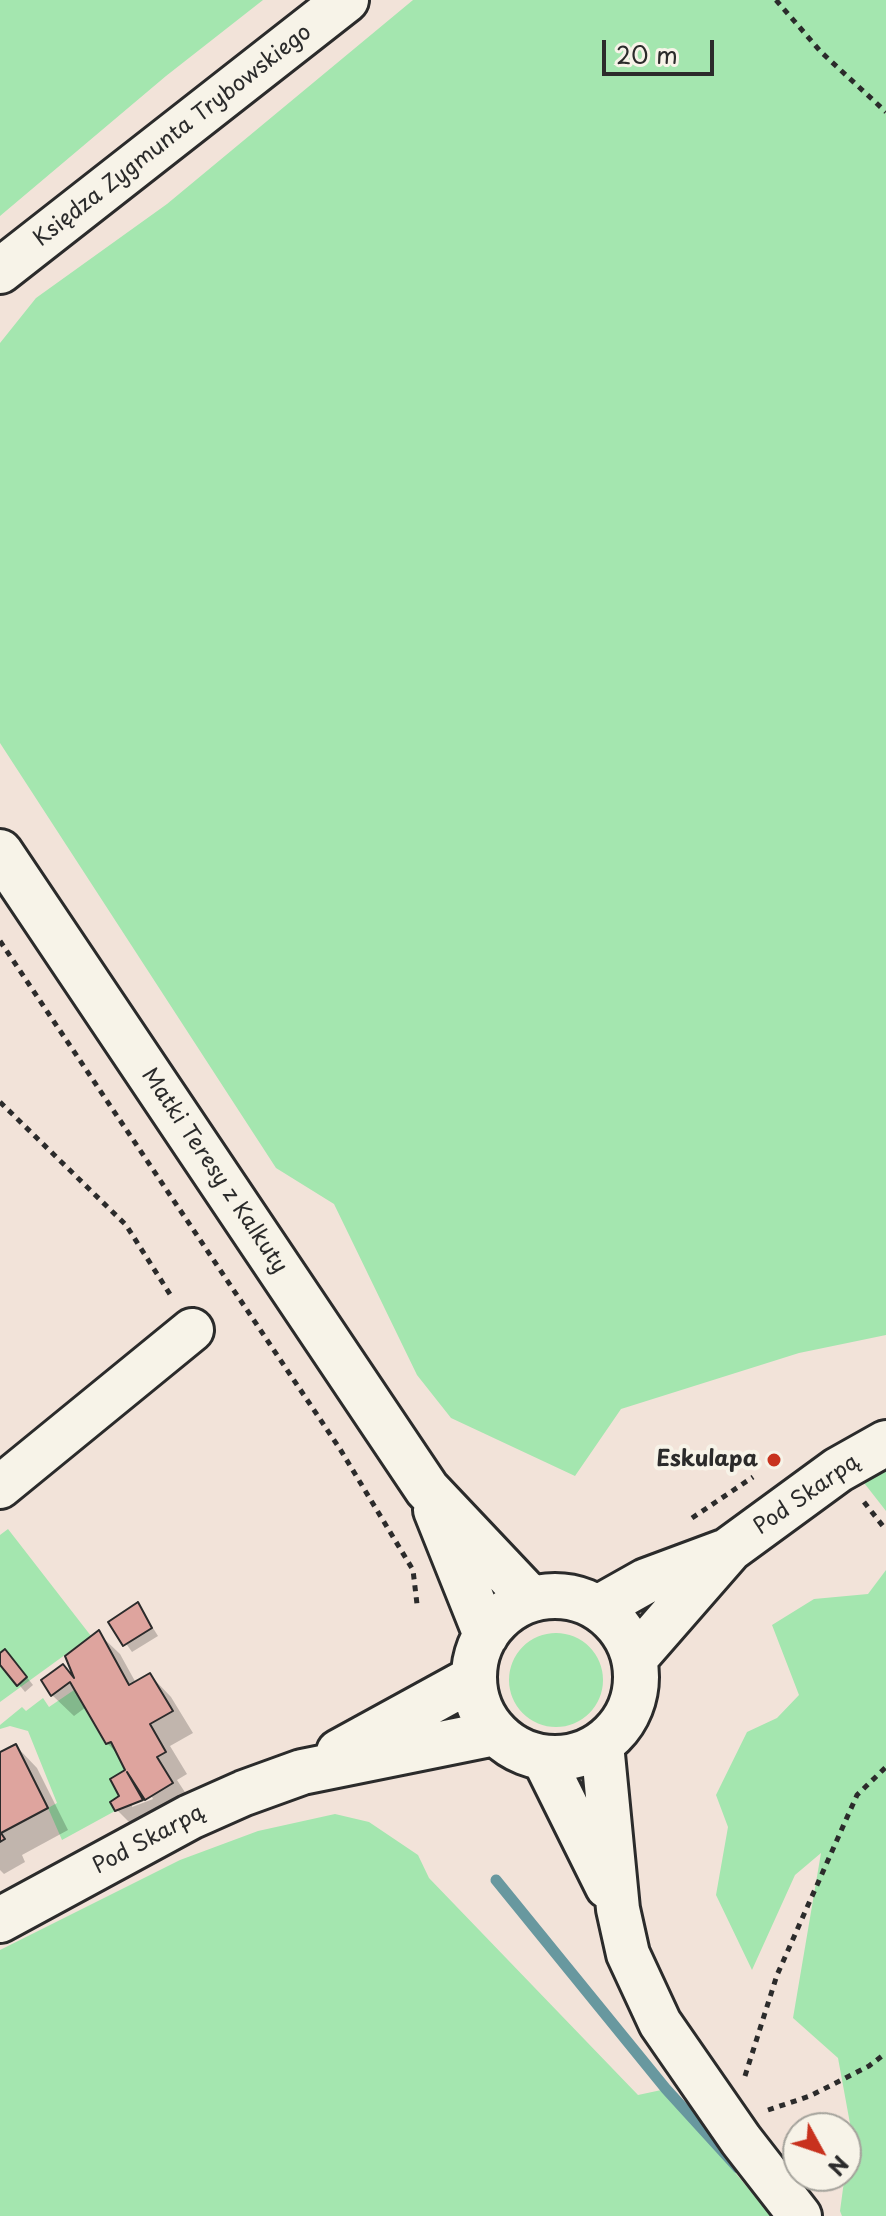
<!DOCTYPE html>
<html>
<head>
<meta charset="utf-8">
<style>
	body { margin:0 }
	#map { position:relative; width:886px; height:2216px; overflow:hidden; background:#f2e3d9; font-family:"Playpen Sans",sans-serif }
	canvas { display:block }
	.north { position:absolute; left:782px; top:2112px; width:80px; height:80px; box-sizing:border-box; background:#f7f3e8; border:2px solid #a5a39c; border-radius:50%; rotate:130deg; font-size:22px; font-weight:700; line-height:32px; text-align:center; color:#2b2b2b }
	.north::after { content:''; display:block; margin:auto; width:28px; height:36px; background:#c8321e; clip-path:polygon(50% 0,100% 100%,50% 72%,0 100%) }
	.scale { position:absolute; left:602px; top:40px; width:112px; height:36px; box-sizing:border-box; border:4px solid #2b2b2b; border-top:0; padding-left:10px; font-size:24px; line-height:28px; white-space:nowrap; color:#2b2b2b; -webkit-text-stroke:6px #f7f3e8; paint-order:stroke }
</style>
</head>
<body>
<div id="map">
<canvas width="886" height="2216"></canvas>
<div class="north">N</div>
<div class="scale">20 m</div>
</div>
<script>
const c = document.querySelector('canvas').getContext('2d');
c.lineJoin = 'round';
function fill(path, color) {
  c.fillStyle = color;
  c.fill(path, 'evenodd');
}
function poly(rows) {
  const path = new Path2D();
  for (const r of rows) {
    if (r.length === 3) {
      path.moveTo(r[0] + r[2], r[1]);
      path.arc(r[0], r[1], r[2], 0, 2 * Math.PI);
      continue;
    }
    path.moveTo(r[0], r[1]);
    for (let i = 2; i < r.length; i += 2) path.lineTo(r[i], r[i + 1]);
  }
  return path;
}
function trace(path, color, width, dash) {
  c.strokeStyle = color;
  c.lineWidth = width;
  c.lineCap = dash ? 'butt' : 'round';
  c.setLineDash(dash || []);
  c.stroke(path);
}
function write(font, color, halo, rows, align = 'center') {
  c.font = font + ' "Playpen Sans",sans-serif';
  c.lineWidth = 8;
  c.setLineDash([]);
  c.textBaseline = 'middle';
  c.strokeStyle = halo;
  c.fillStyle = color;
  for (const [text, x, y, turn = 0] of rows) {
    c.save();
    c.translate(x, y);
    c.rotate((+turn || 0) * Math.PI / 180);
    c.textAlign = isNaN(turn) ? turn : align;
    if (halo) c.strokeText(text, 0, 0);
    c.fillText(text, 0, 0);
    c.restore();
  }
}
fill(poly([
	[0,0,263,0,166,76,0,216],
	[413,0,886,0,886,1335,799,1353,621,1409,575,1476,451,1418,417,1375,334,1204,276,1168,0,743,0,343,36,298,167,204],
	[886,1466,886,1511,861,1479],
	[8,1529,91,1636,0,1702,0,1535],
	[886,1570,886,2216,842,2216,840,2211,851,2129,838,2058,793,2018,821,1853,795,1875,752,1970,716,1895,728,1827,716,1795,747,1732,777,1718,799,1695,772,1625,814,1599,868,1594],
	[556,1680,47],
	[74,1690,105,1744,111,1742,125,1770,110,1779,119,1796,110,1803,115,1811,62,1840,48,1808,57,1803,28,1731,10,1726,0,1729,0,1725,22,1707,26,1711,43,1698,49,1707],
	[335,1814,369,1822,418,1855,429,1878,638,2095,666,2089,771,2216,0,2216,0,1950,180,1860,258,1831]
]), '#a4e6af');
fill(poly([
	[138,1604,158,1636,132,1652,111,1622],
	[98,1633,120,1654,136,1683,150,1675,171,1697,193,1733,170,1746,187,1774,177,1780,194,1806,168,1820,156,1808,163,1822,139,1832,117,1810,122,1796,113,1780,127,1771,119,1755,107,1743,86,1707,74,1716,52,1695,63,1667,78,1682],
	[151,1795,153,1799,132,1807,132,1802],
	[0,1655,12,1658,33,1685,25,1692,0,1661],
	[16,1746,37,1768,68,1830,22,1855,25,1862,4,1874,0,1870,0,1755]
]), '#0003');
trace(poly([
	[496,1880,666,2089,738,2168]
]), '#68989f', 11);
const building = poly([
	[138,1602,152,1628,123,1646,108,1622,138,1602],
	[99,1630,129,1685,150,1673,173,1711,150,1724,166,1752,157,1757,173,1783,145,1800,127,1772,143,1800,115,1811,110,1802,119,1796,110,1779,125,1770,111,1742,106,1744,70,1682,51,1696,41,1680,63,1664,74,1678,65,1656,99,1630],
	[5,1649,27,1677,17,1686,0,1665,0,1653,5,1649],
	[16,1744,48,1808,1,1833,5,1839,0,1842,0,1752,16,1744]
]);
fill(building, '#dea49e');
trace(building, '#2b2b2b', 2);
const minor = poly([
	[0,1487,192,1330],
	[602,1744,618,1909,628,1954,660,2023,741,2140,800,2216],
	[543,1758,607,1887]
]);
const tertiary = poly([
	[0,271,346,0],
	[0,852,427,1489,531,1599],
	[436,1510,486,1635],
	[555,1677,81],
	[598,1608,646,1581,724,1552],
	[634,1659,730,1549,838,1470,886,1443],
	[339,1752,474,1678],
	[0,1920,190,1817,244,1793,302,1772,495,1733]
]);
trace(minor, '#2b2b2b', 48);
trace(tertiary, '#2b2b2b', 50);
trace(poly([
	[776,0,821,52,886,112],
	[0,941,340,1449,413,1570,417,1604],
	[0,1102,126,1225,173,1299],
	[864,1502,886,1530],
	[692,1518,753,1477],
	[745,2076,777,1975,857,1795,886,1767],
	[768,2110,810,2096,869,2066,886,2053]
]), '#2b2b2b', 5, [6, 6]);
trace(minor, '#f7f3e8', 42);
trace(tertiary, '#f7f3e8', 44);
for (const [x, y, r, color] of [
	[774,1460,8,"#c8321e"]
]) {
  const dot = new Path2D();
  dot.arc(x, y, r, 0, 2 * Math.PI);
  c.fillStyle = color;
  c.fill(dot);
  trace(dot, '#f7f3e8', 3);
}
write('22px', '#2b2b2b', '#f7f3e8', [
	["Księdza Zygmunta Trybowskiego",173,136,-38],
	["Matki Teresy z Kalkuty",214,1171,56],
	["Pod Skarpą",807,1495,-35],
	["Pod Skarpą",149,1840,-28]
]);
write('bold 22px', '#2b2b2b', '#f7f3e8', [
	["Eskulapa",758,1460]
], 'right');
</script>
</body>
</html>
